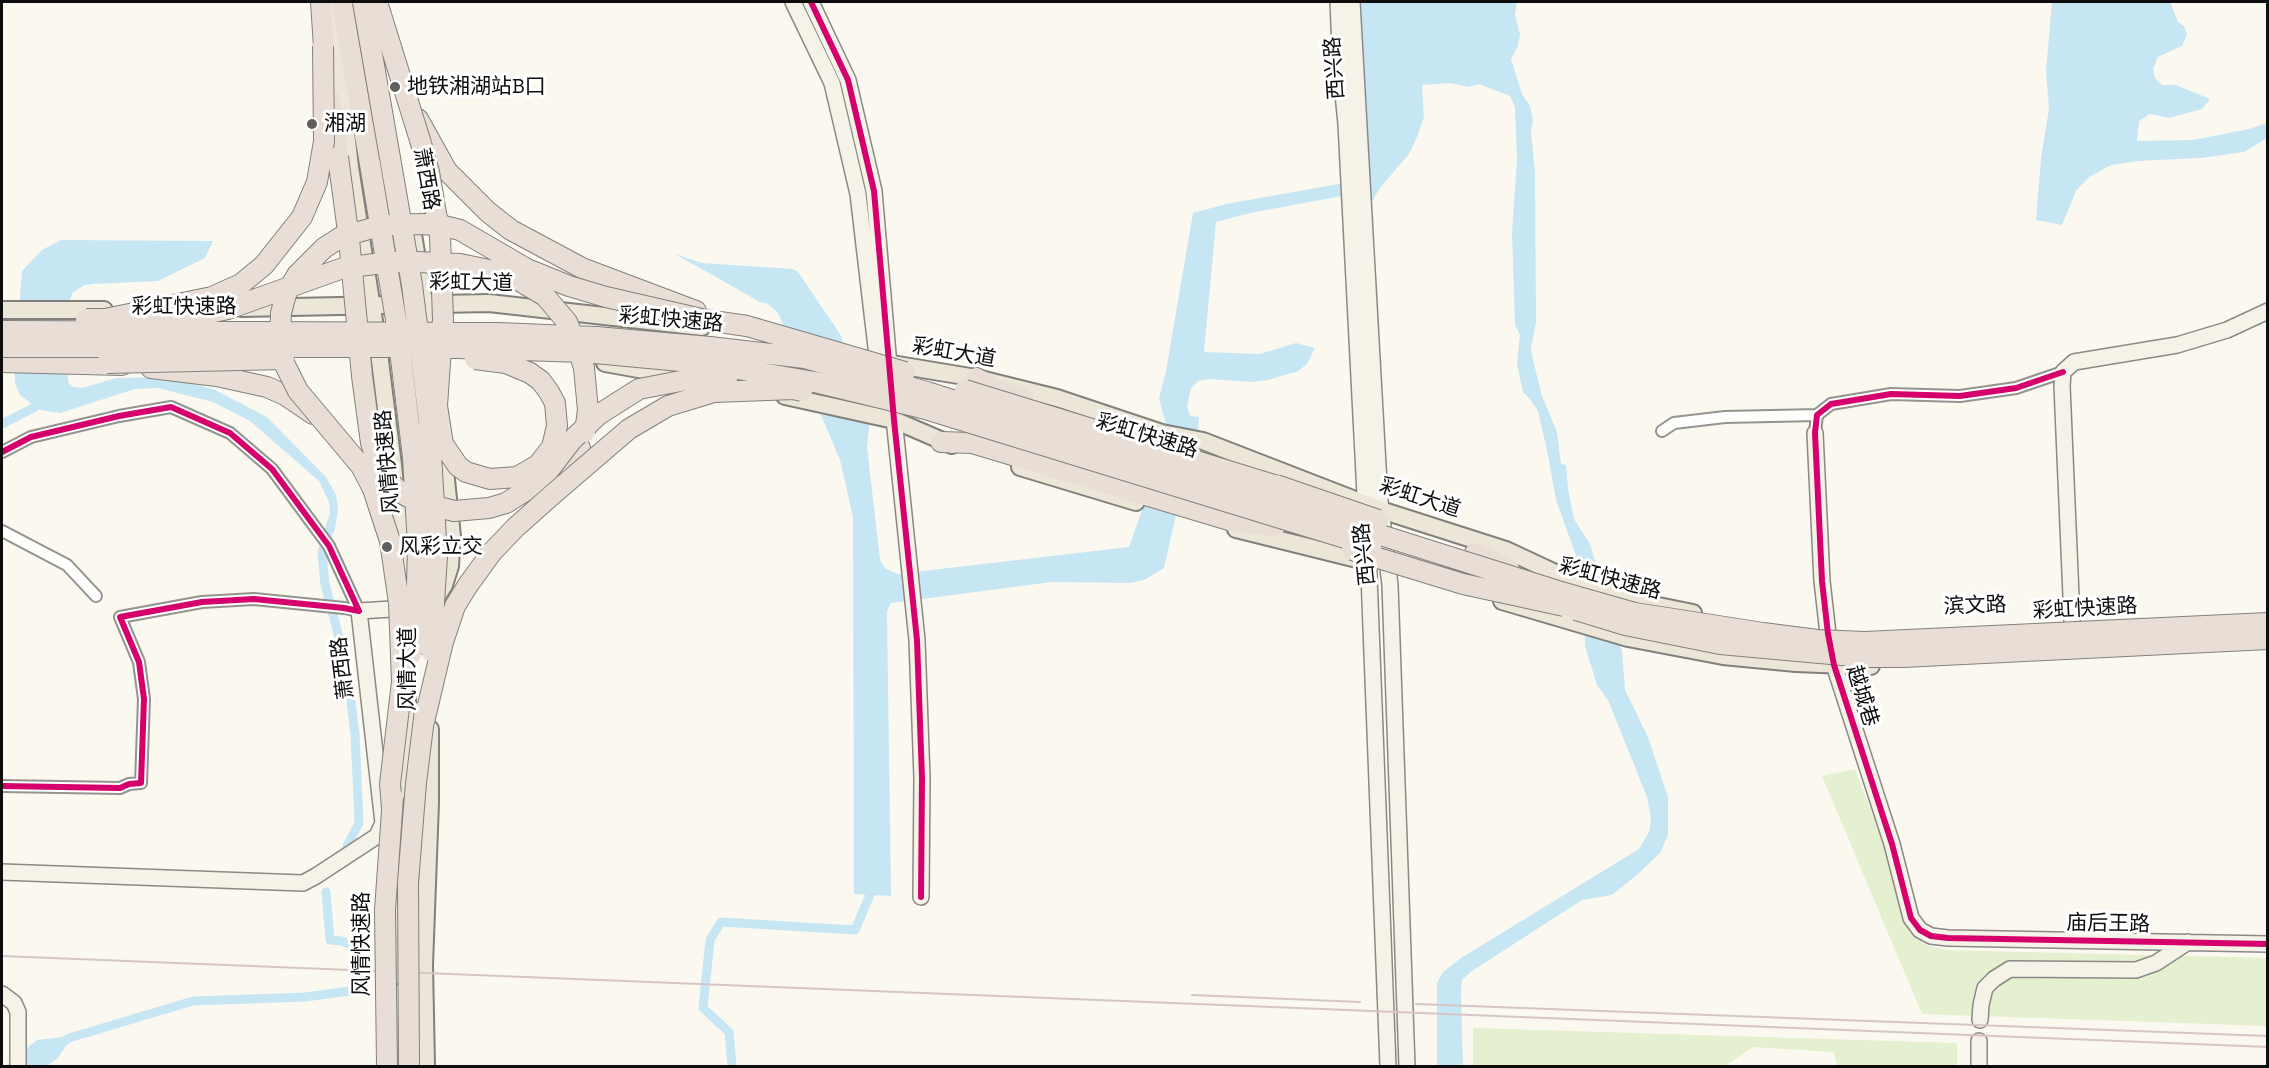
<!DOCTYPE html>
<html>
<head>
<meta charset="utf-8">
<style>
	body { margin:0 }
	#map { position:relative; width:2269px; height:1068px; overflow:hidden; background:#fbf8f0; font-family:"Zilla Slab",serif }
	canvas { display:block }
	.frame { position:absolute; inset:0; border:3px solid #0d0d0d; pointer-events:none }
</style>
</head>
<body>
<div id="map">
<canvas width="2269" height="1068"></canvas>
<div class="frame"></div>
</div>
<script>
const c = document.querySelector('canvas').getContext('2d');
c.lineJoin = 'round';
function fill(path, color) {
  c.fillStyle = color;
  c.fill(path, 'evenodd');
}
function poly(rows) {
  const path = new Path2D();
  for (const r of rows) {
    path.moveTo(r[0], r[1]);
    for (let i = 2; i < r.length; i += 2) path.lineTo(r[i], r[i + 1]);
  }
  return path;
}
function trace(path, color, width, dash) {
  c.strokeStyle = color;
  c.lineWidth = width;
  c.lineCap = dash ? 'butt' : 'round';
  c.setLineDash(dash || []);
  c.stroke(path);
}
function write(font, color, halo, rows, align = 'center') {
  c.font = font + ' "Zilla Slab","Noto Sans SC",serif';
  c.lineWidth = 6;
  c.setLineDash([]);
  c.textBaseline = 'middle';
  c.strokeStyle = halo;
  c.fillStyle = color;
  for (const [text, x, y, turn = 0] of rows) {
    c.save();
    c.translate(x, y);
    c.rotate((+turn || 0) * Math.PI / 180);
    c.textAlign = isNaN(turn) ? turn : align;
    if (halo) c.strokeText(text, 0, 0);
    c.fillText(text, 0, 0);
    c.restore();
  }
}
fill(poly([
	[1855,769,1923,944,1945,950,2267,958,2267,1026,1922,1014,1822,776],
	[1473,1028,1957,1043,1957,1066,1837,1066,1834,1052,1753,1047,1725,1066,1473,1066]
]), '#e4f0d0');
fill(poly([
	[1335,2,1517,2,1515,15,1520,34,1518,46,1511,59,1522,94,1530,106,1533,120,1531,132,1535,172,1536,322,1531,348,1533,360,1542,396,1557,432,1561,464,1566,465,1568,489,1574,519,1590,544,1622,651,1625,690,1648,737,1668,797,1668,835,1660,853,1638,874,1612,895,1582,900,1472,971,1462,980,1461,991,1463,1066,1437,1066,1437,983,1443,972,1461,958,1639,849,1649,832,1651,819,1647,797,1608,700,1597,685,1585,646,1583,575,1556,500,1548,455,1538,411,1530,399,1523,392,1517,364,1520,335,1515,325,1512,232,1517,159,1515,107,1510,96,1479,84,1469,87,1449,83,1422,85,1424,117,1417,137,1409,154,1380,188,1368,208,1347,195,1250,213,1216,222,1204,352,1260,354,1296,343,1315,348,1307,364,1298,371,1268,380,1251,382,1209,379,1198,381,1191,388,1187,407,1190,416,1199,417,1198,434,1177,502,1176,515,1164,568,1146,579,1131,583,1052,582,891,603,887,611,891,896,854,894,853,517,840,460,779,315,775,310,768,304,760,302,675,254,702,263,793,269,798,272,840,334,871,408,867,447,880,560,885,568,897,574,1129,547,1164,447,1167,429,1159,398,1166,371,1193,213,1226,204,1350,182,1337,78,1332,69,1330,56,1330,30],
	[2052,2,2170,2,2178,22,2184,26,2187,34,2182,46,2158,57,2153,69,2155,78,2162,85,2176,85,2210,99,2202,109,2169,118,2150,114,2139,121,2137,141,2193,140,2249,129,2267,123,2267,138,2244,152,2201,158,2138,161,2111,165,2089,177,2076,191,2062,225,2036,220,2041,158,2049,109,2046,70],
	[61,240,213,241,205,258,158,281,93,284,85,285,73,292,69,302,68,382,73,387,82,388,116,378,165,377,213,389,267,417,326,477,336,495,338,509,335,529,331,538,324,531,330,513,329,502,319,481,250,421,213,402,158,388,135,389,60,413,40,410,20,395,15,383,14,369,22,271,42,250],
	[63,1037,66,1046,57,1059,47,1066,5,1066,37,1040]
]), '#c7e6f4');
trace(poly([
	[2,424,35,407,35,396],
	[327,538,322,553,325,584,347,668,355,734,359,823,347,846],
	[326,892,330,940,342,941,356,948],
	[55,1048,69,1038,193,1001,305,997,357,990],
	[732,1066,729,1032,703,1008,710,940,721,922,855,930,874,885]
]), '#c7e6f4', 9);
const street = poly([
	[1662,431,1674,423,1725,417,1817,415],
	[1815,433,1817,415,1831,404,1891,394,1960,396,2016,388,2063,372],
	[2,452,31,437,119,416,171,407,230,433,272,469,329,546,359,611,344,608,254,599,202,602,120,617,139,662,144,699,141,783,129,784,120,788,2,786],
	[2,531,67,565,96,596]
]);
const secondary = poly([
	[793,2,832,83,858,194,879,373],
	[811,2,848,80,874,191,890,377],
	[1338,2,1341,73,1346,124,1366,514],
	[1352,2,1380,501,1390,585,1407,1066],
	[893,409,917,640,922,778,921,897],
	[1815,433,1822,581,1828,634,1834,665,1892,844,1911,918,1920,930,1931,936,1948,938,2268,944],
	[1368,550,1388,1066],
	[2073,643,2062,386,2063,372,2074,362,2177,345,2227,330,2268,311],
	[2,872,303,883,316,876,377,836,383,823,359,611,408,608],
	[2,994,14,1003,18,1012,18,1066],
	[1980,1020,1981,1005,1985,988,1994,979,2010,969,2136,970,2156,963,2188,942],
	[1979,1066,1979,1041]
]);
const primary = poly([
	[331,2,350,167,379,353,393,465,401,544,401,571],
	[376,129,405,314],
	[412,228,431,345],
	[241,308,489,303,702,327],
	[2,310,104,310],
	[605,363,689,378],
	[892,364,976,378,1057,398,1162,433,1203,441,1381,510,1506,550,1581,585,1619,598,1693,613],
	[785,396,894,420,952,445],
	[1020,467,1136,502],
	[1236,529,1365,561],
	[434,601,444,585,450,566,452,536,442,442],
	[1502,601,1628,638,1723,656,1796,663,1871,666],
	[406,798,408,752,407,695],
	[394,976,398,886,397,843],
	[426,1066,424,965,430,803,430,729]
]);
const highway = poly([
	[321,2,325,62],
	[342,2,370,164],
	[330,100,338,157],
	[418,119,447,171,488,212,511,230,582,268,696,311],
	[2,362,122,365],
	[151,368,217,376,267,387,285,395,313,414],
	[976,378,1004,393,1023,398],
	[941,442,972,443,1232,521,1275,526],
	[559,486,580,448],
	[1475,553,1509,569]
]);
trace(street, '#94938f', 14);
trace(secondary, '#8b8986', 18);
trace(primary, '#81807c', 20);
trace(highway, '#81807c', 22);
trace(street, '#fefefd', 10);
trace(secondary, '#f5f3e8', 15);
trace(primary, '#ece6d8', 16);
trace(highway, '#e9ded5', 20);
trace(poly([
	[2,956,2268,1047],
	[1192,995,1360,1002],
	[1416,1004,2268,1036]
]), '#d6c5c5', 2);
const highwayBridge = poly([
	[363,2,412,285,429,420,437,556,431,651],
	[377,2,420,140,429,172,440,236,443,319,437,406,443,444,458,466,466,472,490,479,517,477,538,465,552,447,557,426,555,403,549,392,541,381,530,373,506,363,475,359],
	[338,157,349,239,362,376,371,443,378,465,387,479,401,493,416,501,454,511,489,508,506,503,525,491,549,470,572,440,598,415,639,389,712,375,727,378],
	[370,164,397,326,413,457,418,546,417,585,411,654],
	[86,319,105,319,212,297,241,284,264,265,302,217,317,182,324,141,323,46],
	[141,319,195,316,228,309,343,268,391,262,417,262,460,264,489,270,518,280,545,296,567,322,577,345,584,368,588,410,585,432],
	[2,331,498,333,596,337,710,347,805,358,927,392,1558,591,1635,613,1763,633,1817,640,1865,642,2268,623],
	[2,347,426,347,584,352,702,363,815,382,922,408,1371,546],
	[107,363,284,359],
	[965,390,1287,489],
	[1276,485,1378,520],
	[1352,550,1463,584,1564,606],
	[1576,610,1625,625,1720,644,1864,657,1903,657,2268,639],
	[424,722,443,642,455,606,468,585,492,552,516,527,552,495,629,429,668,406,714,392,794,389,802,391],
	[392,808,390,784,402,682,399,603,390,541,373,489,361,466,298,391,284,363,280,339,281,313,286,294,297,275,324,248,341,237,383,225,423,224,444,226,460,230,527,269,569,286,606,297,706,320,747,326,905,372],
	[387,1066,385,910,393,797],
	[409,1066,408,882,416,783,425,710]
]);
trace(highwayBridge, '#81807c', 22, []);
trace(highwayBridge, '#e9ded5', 20);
trace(poly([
	[811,2,848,80,874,191,894,420,917,640,922,778,921,897],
	[2063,372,2016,388,1960,396,1891,394,1831,404,1817,415,1815,433,1822,581,1828,634,1834,665,1892,844,1911,918,1920,930,1931,936,1948,938,2268,944],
	[2,452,31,437,119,416,171,407,230,433,272,469,329,546,359,611,344,608,254,599,202,602,120,617,139,662,144,699,141,783,129,784,120,788,2,786]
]), '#d6006c', 6);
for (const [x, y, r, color] of [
	[395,87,6,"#605f5c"],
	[312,124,6,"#605f5c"],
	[387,547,6,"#605f5c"]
]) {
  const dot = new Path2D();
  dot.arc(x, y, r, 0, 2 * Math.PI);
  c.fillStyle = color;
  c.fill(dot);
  trace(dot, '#fff', 2);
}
write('21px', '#0d0d0d', '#fff', [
	["西兴路",1335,68,-94],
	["萧西路",426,179,80],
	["彩虹大道",471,283,1],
	["彩虹快速路",184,307],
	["彩虹快速路",671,320,5],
	["彩虹大道",954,353,10],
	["彩虹快速路",1147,436,17],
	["风情快速路",388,462,-95],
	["彩虹大道",1420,498,18],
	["西兴路",1365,554,-96],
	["彩虹快速路",1610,579,15],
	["滨文路",1975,606,-2],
	["彩虹快速路",2085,609,-3],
	["萧西路",343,668,-97],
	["风情大道",408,669,-90],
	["越城巷",1862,696,73],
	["庙后王路",2108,924,1],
	["风情快速路",362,944,-90]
]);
write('21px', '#0d0d0d', '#fff', [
	["地铁湘湖站B口",407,87],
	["湘湖",324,124],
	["风彩立交",399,547]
], 'left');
</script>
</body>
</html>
